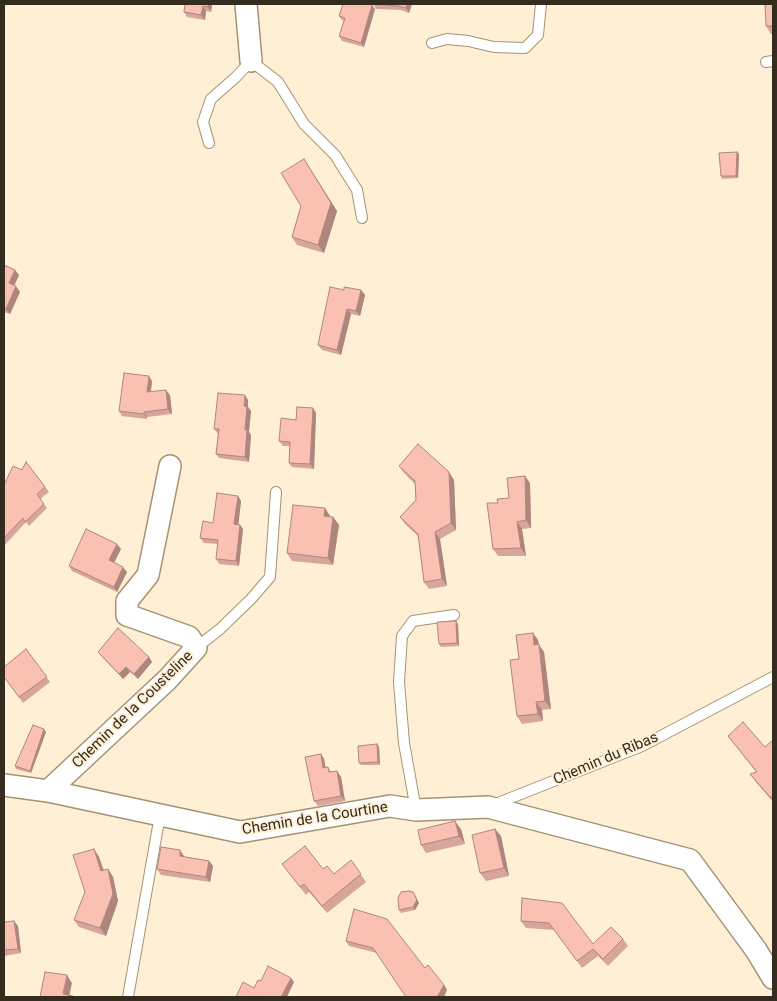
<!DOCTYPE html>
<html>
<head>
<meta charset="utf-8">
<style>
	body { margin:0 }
	#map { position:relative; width:777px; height:1001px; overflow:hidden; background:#fff0d5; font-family:Roboto,sans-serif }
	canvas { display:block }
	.frame { position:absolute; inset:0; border:5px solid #332c1f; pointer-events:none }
</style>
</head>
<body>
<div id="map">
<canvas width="777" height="1001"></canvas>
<div class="frame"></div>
</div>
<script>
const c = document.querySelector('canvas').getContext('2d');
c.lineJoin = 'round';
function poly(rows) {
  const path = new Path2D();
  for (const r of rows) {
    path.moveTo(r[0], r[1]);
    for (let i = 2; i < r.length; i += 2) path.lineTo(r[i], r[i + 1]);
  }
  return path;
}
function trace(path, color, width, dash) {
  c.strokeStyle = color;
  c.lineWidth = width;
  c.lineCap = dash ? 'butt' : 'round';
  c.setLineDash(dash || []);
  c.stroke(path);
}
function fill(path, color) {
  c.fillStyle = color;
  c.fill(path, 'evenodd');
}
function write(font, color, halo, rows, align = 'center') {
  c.font = font + ' Roboto,sans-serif';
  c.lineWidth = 4;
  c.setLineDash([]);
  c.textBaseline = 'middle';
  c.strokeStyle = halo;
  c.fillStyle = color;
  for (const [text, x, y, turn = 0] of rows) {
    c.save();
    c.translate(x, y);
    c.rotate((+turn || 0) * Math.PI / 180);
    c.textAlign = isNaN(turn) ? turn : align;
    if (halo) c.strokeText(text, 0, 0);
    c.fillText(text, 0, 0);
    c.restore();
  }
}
const lane = poly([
	[432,43,447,39,468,41,494,47,525,48,538,35,541,4],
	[766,62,773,61],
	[209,143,203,122,211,99,236,77,251,61,278,82,304,124,335,155,357,190,362,218],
	[196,648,220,629,251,599,270,577,276,492],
	[493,805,642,746,773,677],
	[416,810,404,743,399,682,402,636,413,621,454,615],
	[128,997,160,815]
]);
const street = poly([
	[246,4,251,61],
	[4,785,48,791,240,832,390,806,416,810,488,807,690,860,756,950,773,978],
	[48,791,168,679,196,648,189,637,127,615,127,601,148,575,170,466]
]);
trace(lane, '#a49373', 12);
trace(street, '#a49373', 24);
trace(lane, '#fff', 10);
trace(street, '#fff', 21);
fill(poly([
	[212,4,211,12,206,11,205,20,187,17,184,12],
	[373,4,412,4,409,13,401,10,376,9],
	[772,4,773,4,773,34,771,34,766,26],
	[375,9,364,47,342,41,339,36,344,21,342,20,339,16],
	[737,152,739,154,738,178,722,179,721,176],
	[304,159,337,211,324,253,297,245,292,237,301,206],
	[4,265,15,270,19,275,14,286,20,292,10,314,4,312],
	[344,290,361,290,365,295,360,316,351,314,341,355,322,350,318,345],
	[152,381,151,391,170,395,172,414,147,417,147,419,122,416,119,411],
	[248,400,248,407,251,411,249,432,251,435,249,462,219,458,216,454,218,434,214,429],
	[313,408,316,413,314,469,292,467,289,463,290,446,283,446,279,441,296,420],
	[26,462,49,492,40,499,47,508,29,526,26,522,4,546,4,485,22,470],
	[399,466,454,480,456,530,440,539,447,586,429,589,424,582,418,536,405,524,400,517,416,500,415,484,404,473],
	[530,483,531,528,522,529,526,556,498,556,493,549,509,498],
	[238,496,241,501,238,524,240,525,243,529,239,566,219,564,216,559,218,544,204,543,200,538],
	[325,508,330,516,333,517,339,525,333,565,292,561,287,553],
	[121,549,114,562,127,572,117,592,72,571,69,566],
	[458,624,459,646,441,647,439,644],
	[538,640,539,645,544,652,551,709,542,710,543,721,522,724,517,716,519,659],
	[26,649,50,682,23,703,4,677],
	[98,652,149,657,152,662,138,679,130,672,123,679,102,657],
	[44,729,46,732,31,773,16,769,15,766],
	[728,736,765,747,773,740,773,802,755,781,750,774,756,772],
	[377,744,379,747,380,765,361,765,359,763],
	[321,754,324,759,326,768,328,767,331,772,337,771,341,777,345,801,318,806,314,801],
	[461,829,465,844,426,853,421,845],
	[495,829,501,836,509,876,486,881,480,873],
	[94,849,99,857,104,870,108,869,113,877,118,901,106,936,79,927,74,920,85,892],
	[184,856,184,857,209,861,213,866,210,882,161,875,157,869],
	[351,860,366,882,327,913,309,892,306,895,282,864,323,869,334,874],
	[415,895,419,903,415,910,401,913,399,910],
	[522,898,593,944,623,939,628,946,608,966,598,956,582,968,554,930,526,928,521,921],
	[354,909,425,968,444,985,447,990,377,953,349,946,346,941],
	[4,922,18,926,21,953,4,956]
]), '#d7a599');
fill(poly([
	[208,4,212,4,211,12,208,7],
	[407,4,412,4,409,13,406,8],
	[372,5,375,9,364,47,361,43],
	[203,6,206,11,205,20,201,15],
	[737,152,739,154,738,178,736,176],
	[304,159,337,211,324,253,318,245],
	[15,270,19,275,13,288,9,283],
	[16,286,20,292,10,314,6,309],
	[361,290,365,295,360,316,356,311],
	[347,309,351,314,341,355,337,350],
	[149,376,152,381,150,397,147,392],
	[166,390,170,395,172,414,168,409],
	[245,395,248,400,248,407,251,411,249,432,251,435,249,462,245,457,244,406],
	[313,408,316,413,314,469,310,464],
	[144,412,147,417,147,419,144,414],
	[449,472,454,480,456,530,451,523],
	[525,476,530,483,531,528,526,520],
	[238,496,241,501,238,529,234,524],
	[325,508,330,516,330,523,324,516],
	[333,517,339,525,333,565,328,558],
	[517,522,522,529,526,556,521,548],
	[240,525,243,529,239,566,236,561],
	[435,532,440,539,447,586,442,579],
	[117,544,121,549,113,565,109,560],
	[123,567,127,572,117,592,114,587],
	[456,621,458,624,459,646,457,643],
	[533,633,538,640,539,645,544,652,551,709,545,701,534,645],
	[149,657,152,662,138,679,134,674],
	[126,667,130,672,123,679,119,674],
	[536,702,542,710,543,721,538,714],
	[44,729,46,732,31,773,30,771],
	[377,744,379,747,380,765,378,762],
	[321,754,324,759,326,774,323,768],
	[337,771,341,777,345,801,341,796],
	[455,821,461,829,465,844,459,836],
	[495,829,501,836,509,876,504,868],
	[94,849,99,857,106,879,101,871],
	[180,850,184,856,184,861,180,856],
	[209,861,213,866,210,882,206,877],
	[108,869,113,877,118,901,106,936,100,928],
	[413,892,419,903,415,910,413,907],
	[14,921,18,926,21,953,18,949],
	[67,975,72,983,69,997,63,994],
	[291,978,294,982,287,997,281,997],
	[444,985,447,990,444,997,437,997]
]), '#af867d');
const building = poly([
	[185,4,208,4,208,7,203,6,201,15,184,12,185,4],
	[343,4,369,4,372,5,361,43,339,36,345,18,339,16,343,4],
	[373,4,407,4,406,8,398,6,373,4],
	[772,4,773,4,773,26,766,26,765,5,772,4],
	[737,152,736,176,721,176,719,153,737,152],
	[304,159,331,203,318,245,292,237,301,206,281,173,304,159],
	[4,265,15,270,9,283,16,286,6,309,4,308,4,265],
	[330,287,344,290,344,287,361,290,356,311,347,309,337,350,318,345,330,287],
	[124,373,149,376,147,392,166,390,168,409,144,412,144,414,119,411,124,373],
	[218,393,245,395,244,406,247,407,245,430,247,430,245,457,216,454,219,429,214,429,218,393],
	[297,407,313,408,310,464,289,463,290,442,279,441,281,418,296,420,297,407],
	[418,444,449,472,451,523,435,532,442,579,424,582,418,534,400,517,416,500,415,481,399,466,418,444],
	[26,462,45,487,37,494,44,504,25,522,23,518,4,538,4,485,13,466,22,470,26,462],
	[525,476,526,520,517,522,521,548,493,549,487,503,498,503,497,499,509,498,507,478,525,476],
	[217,493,238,496,234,524,240,525,236,561,216,559,218,540,200,538,203,521,213,523,217,493],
	[293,505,325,508,324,516,333,517,328,558,287,553,293,505],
	[86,529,117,544,109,560,123,567,114,587,69,566,86,529],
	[456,621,457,643,439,644,437,622,456,621],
	[118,628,149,657,134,674,126,667,119,674,98,652,118,628],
	[533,633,534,645,539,644,545,701,536,702,538,714,517,716,510,660,519,659,516,635,533,633],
	[26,649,47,677,19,697,4,677,4,667,26,649],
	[743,722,765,747,773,740,773,797,770,797,750,774,757,772,728,736,743,722],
	[33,725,44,729,30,771,15,766,33,725],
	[377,744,378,762,359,763,358,746,377,744],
	[321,754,323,768,328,767,329,772,337,771,341,796,314,801,305,757,321,754],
	[455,821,459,836,421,845,418,830,455,821],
	[495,829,504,868,480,873,472,835,495,829],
	[305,846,323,869,327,866,334,874,351,860,361,874,322,906,304,884,300,887,282,864,305,846],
	[161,847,180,850,180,856,209,861,206,877,157,869,161,847],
	[94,849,101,871,108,869,113,894,100,928,74,920,85,892,73,855,94,849],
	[409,891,413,892,417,900,413,907,399,910,398,898,401,892,409,891],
	[522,898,562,903,593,944,611,927,623,939,603,959,593,949,577,961,549,923,521,921,522,898],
	[354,909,387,919,425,968,428,965,444,985,437,997,406,997,373,948,346,941,354,909],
	[14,921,18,949,4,950,4,922,14,921],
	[268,966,291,978,281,997,236,997,243,982,254,988,258,980,261,981,268,966],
	[45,972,67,975,63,994,73,996,74,997,40,997,45,972]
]);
fill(building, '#fac0b2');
trace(building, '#af867d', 1);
write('15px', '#332c1f', '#fff0d5', [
	["Chemin de la Cousteline",133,710,-44],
	["Chemin du Ribas",606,759,-23],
	["Chemin de la Courtine",315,819,-9]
]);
</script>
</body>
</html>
